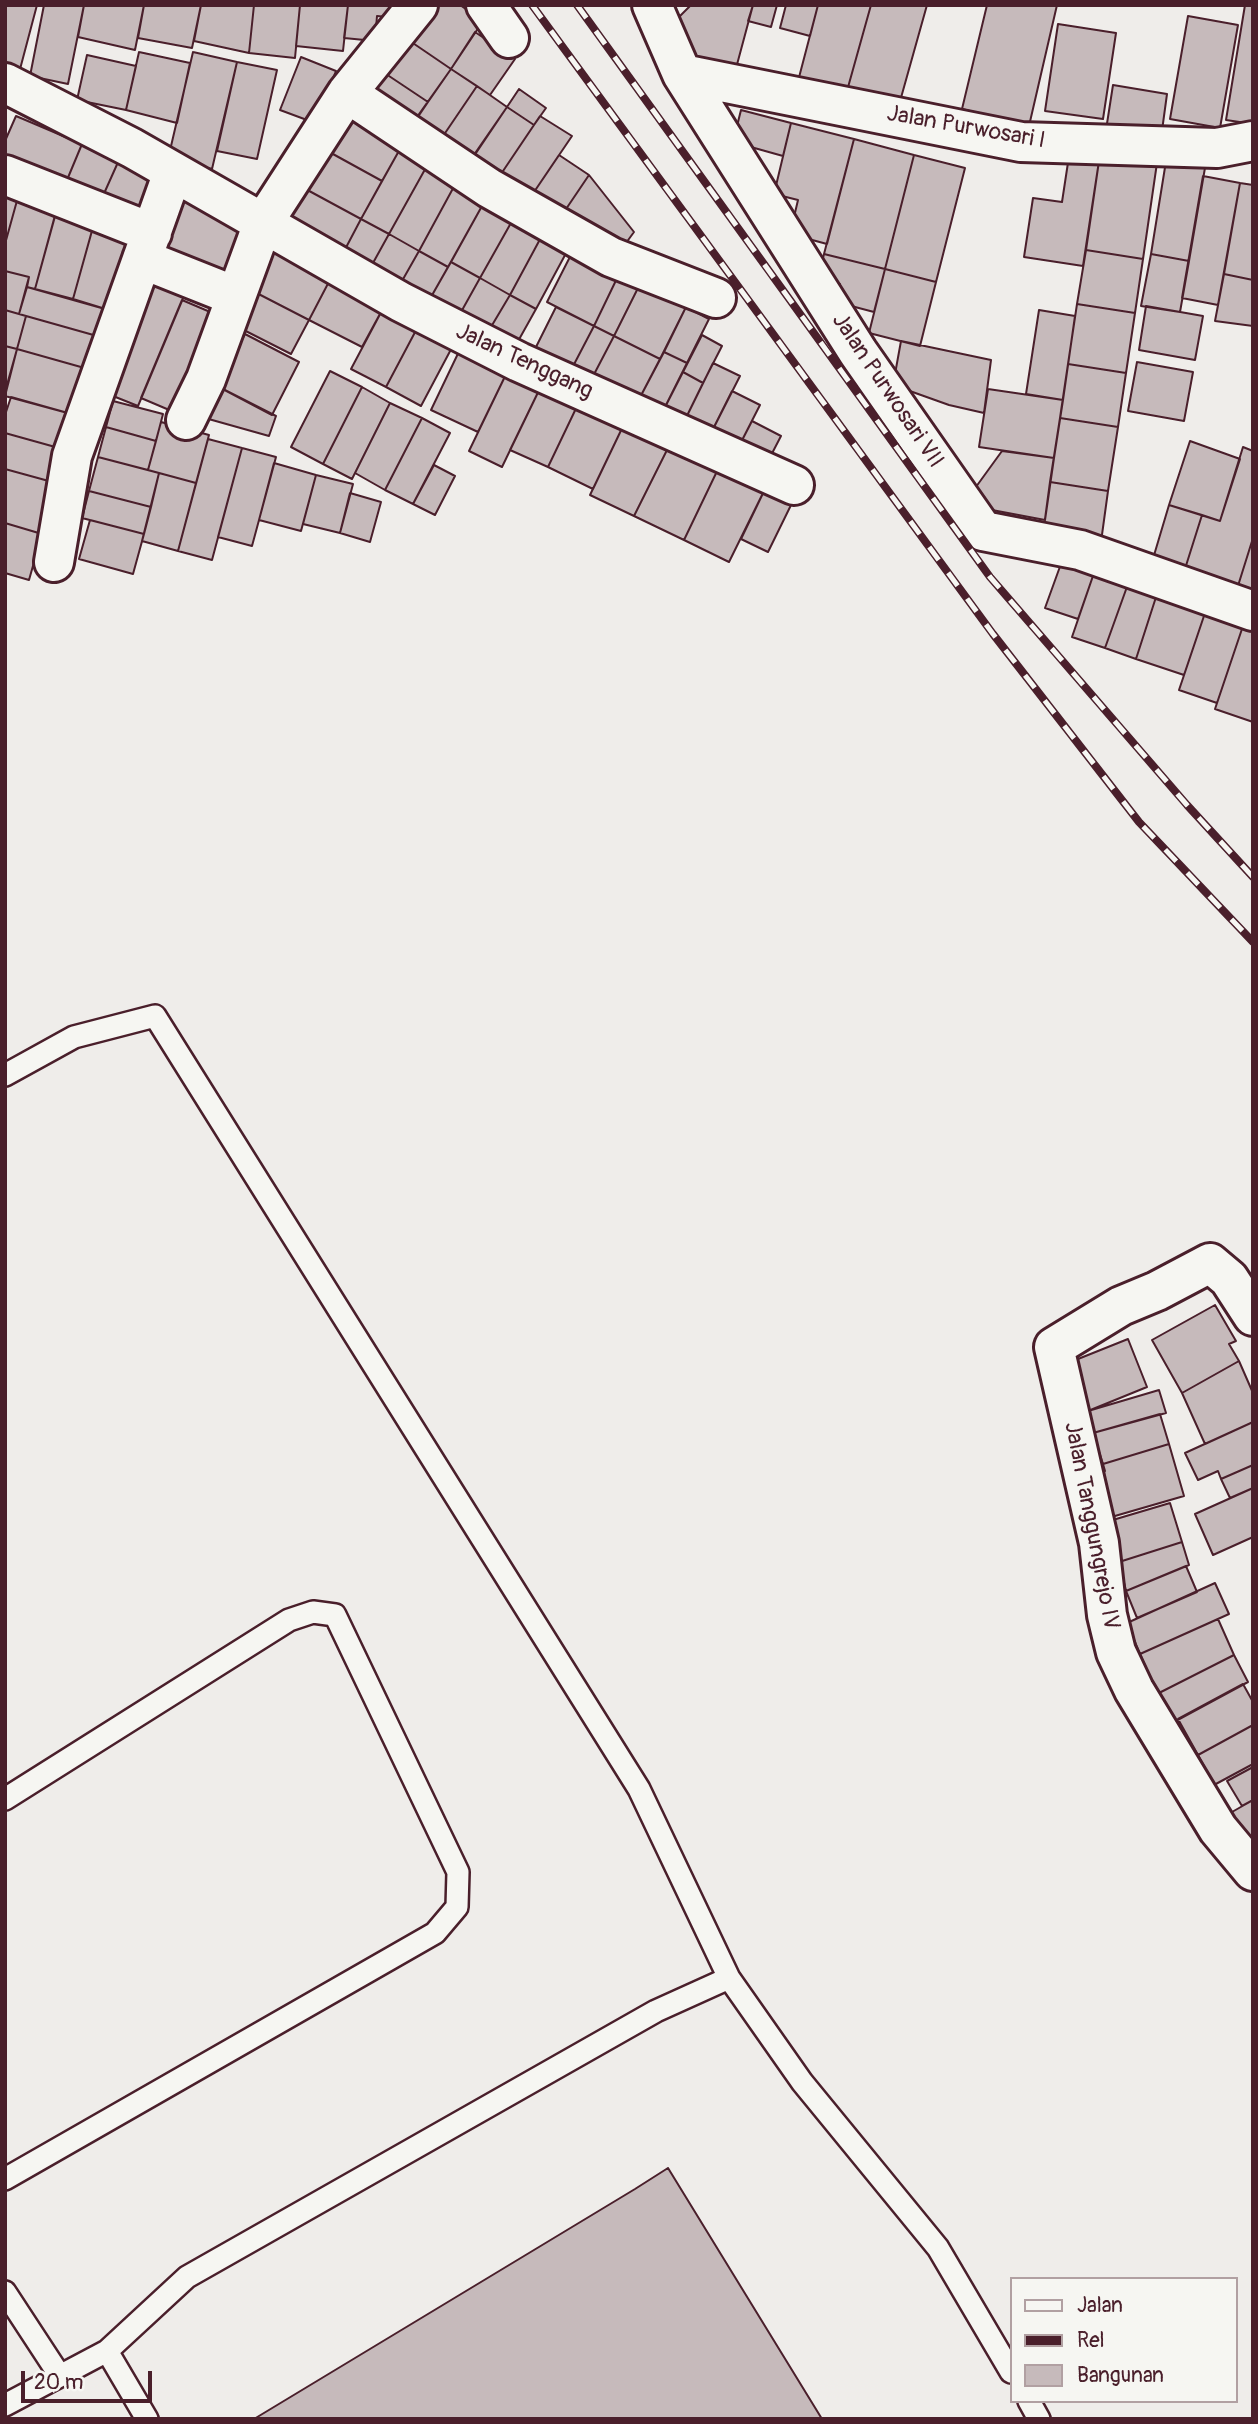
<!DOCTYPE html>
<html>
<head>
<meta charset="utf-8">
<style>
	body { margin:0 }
	#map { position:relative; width:1258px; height:2424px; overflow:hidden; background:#efedea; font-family:Pangolin,sans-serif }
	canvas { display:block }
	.frame { position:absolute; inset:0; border:7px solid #4a1f2b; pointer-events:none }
	.legend { position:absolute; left:1010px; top:2277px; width:228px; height:126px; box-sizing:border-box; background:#f6f6f2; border:2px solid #b1a0a2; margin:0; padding:9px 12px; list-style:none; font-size:21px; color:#4a1f2b }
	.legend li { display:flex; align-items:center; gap:14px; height:35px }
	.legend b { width:35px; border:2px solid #b1a0a2 }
	.scale { position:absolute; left:21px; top:2371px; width:131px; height:32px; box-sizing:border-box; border:4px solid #4a1f2b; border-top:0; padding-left:9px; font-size:21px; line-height:24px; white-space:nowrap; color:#4a1f2b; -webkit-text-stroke:5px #f6f6f2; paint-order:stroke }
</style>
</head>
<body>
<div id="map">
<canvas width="1258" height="2424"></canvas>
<div class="frame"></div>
<ul class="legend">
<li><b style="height:9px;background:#f6f6f2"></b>Jalan</li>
<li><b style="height:9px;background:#4a1f2b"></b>Rel</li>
<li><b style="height:19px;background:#c6babb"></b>Bangunan</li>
</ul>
<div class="scale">20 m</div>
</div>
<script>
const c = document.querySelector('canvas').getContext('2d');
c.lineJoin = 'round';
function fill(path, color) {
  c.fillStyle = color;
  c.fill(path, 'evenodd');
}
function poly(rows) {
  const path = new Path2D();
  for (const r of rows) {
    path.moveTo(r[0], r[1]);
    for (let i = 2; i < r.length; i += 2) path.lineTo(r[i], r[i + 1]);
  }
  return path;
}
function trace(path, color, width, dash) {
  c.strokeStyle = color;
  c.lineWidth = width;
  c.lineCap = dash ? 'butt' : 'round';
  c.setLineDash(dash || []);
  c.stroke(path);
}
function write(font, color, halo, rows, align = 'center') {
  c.font = font + ' Pangolin,sans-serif';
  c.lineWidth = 5;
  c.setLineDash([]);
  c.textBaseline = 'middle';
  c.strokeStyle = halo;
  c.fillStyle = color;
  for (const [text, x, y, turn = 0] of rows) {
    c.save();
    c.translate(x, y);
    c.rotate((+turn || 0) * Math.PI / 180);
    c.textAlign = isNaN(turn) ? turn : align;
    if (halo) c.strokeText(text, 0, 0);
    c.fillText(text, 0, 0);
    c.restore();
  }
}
const building = poly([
	[5,5,37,5,19,73,5,69,5,5],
	[44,5,84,5,68,84,30,76,44,5],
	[84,5,144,5,135,50,78,37,84,5],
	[144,5,201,5,192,48,138,38,144,5],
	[201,5,254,5,249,53,194,41,201,5],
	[254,5,300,5,295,58,249,53,254,5],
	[300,5,348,5,343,51,296,46,300,5],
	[348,5,399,5,397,18,377,16,375,41,344,38,348,5],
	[425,5,460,5,483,21,451,69,404,37,425,5],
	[691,5,753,5,735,72,698,62,673,23,691,5],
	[753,5,777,5,771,27,748,21,753,5],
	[786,5,818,5,810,36,780,28,786,5],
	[818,5,871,5,845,98,797,85,818,5],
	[871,5,927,5,897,112,845,98,871,5],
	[987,5,1057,5,1029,126,962,109,987,5],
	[1245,5,1253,5,1253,124,1226,120,1245,5],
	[1188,16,1238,25,1220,128,1170,119,1188,16],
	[1058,24,1116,33,1103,119,1045,111,1058,24],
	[475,32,515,59,490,95,451,69,475,32],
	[404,37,451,69,428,102,380,70,404,37],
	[139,52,190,63,177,123,126,110,139,52],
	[193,52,237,62,212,169,168,159,193,52],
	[87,55,136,66,126,110,77,100,87,55],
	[301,57,336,71,315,123,280,110,301,57],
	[237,62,277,70,257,159,217,151,237,62],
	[451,69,477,86,439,142,412,124,451,69],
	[380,70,428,102,409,130,362,98,380,70],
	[1113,85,1167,94,1161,138,1106,130,1113,85],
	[477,86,507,107,469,162,439,142,477,86],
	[519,89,546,108,534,125,507,107,519,89],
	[507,107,534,125,501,174,474,156,507,107],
	[741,110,791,123,783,156,733,142,741,110],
	[341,112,400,149,382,181,322,148,341,112],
	[16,116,82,144,62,192,5,168,5,141,16,116],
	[540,116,572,136,532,195,501,174,540,116],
	[791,123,854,139,827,244,790,234,798,200,774,194,791,123],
	[854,139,914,155,885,269,824,254,854,139],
	[82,144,119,160,98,207,62,192,82,144],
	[322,148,382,181,361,219,300,186,322,148],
	[400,149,428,164,389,234,361,219,400,149],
	[559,155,589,175,562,215,532,195,559,155],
	[914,155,965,168,936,282,885,269,914,155],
	[1167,155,1206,162,1189,261,1151,254,1167,155],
	[1069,156,1099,161,1083,266,1024,257,1033,198,1062,202,1069,156],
	[1158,156,1143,259,1086,250,1099,161,1158,156],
	[119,160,157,175,136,223,98,207,119,160],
	[428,164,457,181,419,251,389,234,428,164],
	[589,175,634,232,618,254,562,215,589,175],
	[1203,176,1240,183,1218,305,1182,298,1203,176],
	[457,181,487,197,448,267,419,251,457,181],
	[1240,183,1253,185,1253,280,1224,274,1240,183],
	[300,186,361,219,341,257,280,222,300,186],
	[5,194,18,197,5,244,5,194],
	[182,195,246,225,223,276,158,245,182,195],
	[18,197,57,208,35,289,27,287,29,277,5,271,5,244,18,197],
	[487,197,516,214,480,278,451,262,487,197],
	[57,209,95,220,73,299,35,289,57,209],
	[516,214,545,230,510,295,480,278,516,214],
	[361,219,389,234,368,272,341,257,361,219],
	[93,227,132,237,112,311,73,299,93,227],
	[545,230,571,244,536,309,510,295,545,230],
	[389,234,419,251,398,288,368,272,389,234],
	[268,240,333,274,309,320,245,287,268,240],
	[575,247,621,270,594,326,547,302,575,247],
	[1086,250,1143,259,1135,313,1077,304,1086,250],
	[419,251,448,267,427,304,398,288,419,251],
	[824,254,885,269,874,312,836,302,840,284,818,279,824,254],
	[1151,254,1189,261,1180,312,1141,306,1151,254],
	[451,262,480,278,456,321,427,304,451,262],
	[149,267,189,284,138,406,98,390,149,267],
	[885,269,936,282,920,346,869,333,885,269],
	[621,270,642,280,614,336,594,326,621,270],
	[5,271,29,277,19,314,5,310,5,271],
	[333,274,387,301,362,347,309,320,333,274],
	[1224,274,1253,280,1253,326,1215,321,1224,274],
	[480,278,510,295,485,337,456,321,480,278],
	[642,280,688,303,660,359,614,336,642,280],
	[27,287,105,309,97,336,19,314,27,287],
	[245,287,309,320,291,354,226,321,245,287],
	[510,295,536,309,512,352,485,337,510,295],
	[182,300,222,317,181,415,141,398,182,300],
	[387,301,422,319,386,387,351,369,387,301],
	[1077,304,1135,313,1126,373,1068,364,1077,304],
	[1146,306,1203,316,1195,360,1139,350,1146,306],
	[556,307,594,326,570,372,533,353,556,307],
	[686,307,709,319,687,363,664,352,686,307],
	[5,310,26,316,17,349,5,346,5,310],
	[1039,310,1075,316,1063,400,1026,394,1039,310],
	[26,316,97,336,88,369,17,349,26,316],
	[422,319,457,338,421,406,386,387,422,319],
	[594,326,614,336,590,382,570,372,594,326],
	[245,334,299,362,272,415,217,386,245,334],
	[702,335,722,346,703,383,683,372,702,335],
	[614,336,660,359,636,405,590,382,614,336],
	[464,341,511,364,478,432,431,410,464,341],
	[901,341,991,360,984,413,949,405,893,385,901,341],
	[5,346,17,349,5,392,5,346],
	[17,349,88,369,75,415,5,396,17,349],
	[664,352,687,363,660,417,636,405,664,352],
	[1137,362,1193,372,1184,421,1128,411,1137,362],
	[713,363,740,376,707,441,681,428,713,363],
	[511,364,544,380,502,467,469,451,511,364],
	[1068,364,1126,373,1118,427,1060,418,1068,364],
	[330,371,362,387,323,464,291,447,330,371],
	[683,372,703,383,681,428,660,417,683,372],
	[544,380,581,398,548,467,510,450,544,380],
	[217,386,276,416,269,436,205,418,217,386],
	[362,387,390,403,352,479,323,464,362,387],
	[988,389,1063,400,1054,458,979,447,988,389],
	[732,391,760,405,735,454,707,441,732,391],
	[11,397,75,415,66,450,5,433,5,415,11,397],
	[581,398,626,420,593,489,548,467,581,398],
	[113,401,163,414,156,441,106,427,113,401],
	[390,403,422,418,385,490,355,473,390,403],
	[422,418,450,433,413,504,385,490,422,418],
	[1060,418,1118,427,1108,491,1050,482,1060,418],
	[626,420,671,442,634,516,590,495,626,420],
	[752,421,781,436,766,465,737,450,752,421],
	[161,422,209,435,196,483,148,470,161,422],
	[106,427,156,441,148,470,98,457,106,427],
	[5,433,66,450,56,483,5,469,5,433],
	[208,439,242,448,212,560,178,551,208,439],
	[1190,441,1240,459,1220,521,1169,505,1190,441],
	[671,442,720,465,684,540,634,516,671,442],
	[1243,447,1253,451,1253,538,1237,589,1184,572,1202,515,1220,521,1243,447],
	[242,448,276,457,252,546,218,537,242,448],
	[1002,451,1054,458,1045,520,992,510,973,491,1002,451],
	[98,457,159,473,151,507,89,491,98,457],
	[274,463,316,475,301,531,259,520,274,463],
	[434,465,455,476,435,515,413,504,434,465],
	[720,465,766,487,729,562,684,540,720,465],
	[5,469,56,483,42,534,5,523,5,469],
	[159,473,196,483,178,551,142,541,159,473],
	[316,475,353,484,340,533,303,524,316,475],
	[1050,482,1108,491,1101,542,1043,534,1050,482],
	[766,487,793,501,768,552,741,539,766,487],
	[89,491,151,507,144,534,82,518,89,491],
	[350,493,381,502,370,542,340,533,350,493],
	[1169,505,1202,515,1184,572,1152,562,1169,505],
	[90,520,144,534,133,574,79,559,90,520],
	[5,523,42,534,29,580,5,573,5,523],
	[1253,538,1253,594,1237,589,1253,538],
	[1062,561,1094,573,1078,619,1045,608,1062,561],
	[1094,573,1128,584,1105,648,1072,637,1094,573],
	[1128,584,1157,594,1136,659,1105,648,1128,584],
	[1157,594,1206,610,1184,675,1136,659,1157,594],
	[1206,610,1244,623,1217,703,1179,690,1206,610],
	[1244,623,1253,626,1253,722,1215,709,1244,623],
	[1215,1305,1236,1341,1229,1344,1239,1361,1182,1393,1152,1340,1215,1305],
	[1128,1339,1147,1387,1088,1411,1068,1363,1128,1339],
	[1239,1361,1253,1393,1253,1422,1205,1444,1182,1393,1239,1361],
	[1159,1390,1166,1413,1093,1433,1088,1411,1159,1390],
	[1160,1414,1169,1444,1103,1464,1093,1433,1160,1414],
	[1253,1422,1253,1465,1221,1479,1218,1471,1198,1480,1185,1453,1253,1422],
	[1169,1444,1184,1496,1108,1518,1095,1474,1105,1471,1103,1464,1169,1444],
	[1253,1465,1253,1488,1230,1498,1221,1479,1253,1465],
	[1253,1488,1253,1537,1213,1555,1195,1514,1253,1488],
	[1170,1503,1182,1542,1119,1562,1106,1522,1170,1503],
	[1182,1542,1189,1565,1126,1591,1119,1562,1182,1542],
	[1186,1566,1197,1592,1137,1618,1126,1591,1186,1566],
	[1215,1583,1229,1614,1140,1654,1127,1623,1215,1583],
	[1218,1619,1234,1655,1157,1694,1140,1654,1218,1619],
	[1234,1655,1248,1682,1172,1723,1157,1694,1234,1655],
	[1243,1684,1253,1702,1253,1725,1198,1755,1178,1719,1243,1684],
	[1253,1725,1253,1764,1214,1785,1198,1755,1253,1725],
	[1253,1767,1253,1800,1242,1806,1227,1781,1253,1767],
	[1253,1800,1253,1841,1225,1816,1253,1800],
	[668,2168,822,2419,254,2419,635,2189,668,2168]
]);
fill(building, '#c6babb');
trace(building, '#4a1f2b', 2);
const lane = poly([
	[5,1075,74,1037,155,1016,639,1789,729,1978],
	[5,1799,289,1620,313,1612,335,1615,458,1872,457,1907,435,1933,5,2179],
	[5,2292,60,2376],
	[107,2351,147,2419],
	[1029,2401,1039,2419],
	[5,2405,107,2351,187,2277,656,2011,729,1978,802,2082,938,2248,1011,2372]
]);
const street = poly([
	[486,5,509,38],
	[652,5,682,74,858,352,983,531,1080,550,1253,611],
	[682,74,1021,142,1217,148,1253,141],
	[5,83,132,148,401,302,519,362,794,485],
	[347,93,489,188,611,257,716,298],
	[5,175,152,233],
	[142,259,235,296],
	[186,420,206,379,263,223,347,93,418,5],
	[54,562,72,456,173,172],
	[1253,1316,1229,1279,1210,1263,1157,1291,1121,1306,1054,1347,1099,1543,1107,1615,1116,1652,1134,1690,1218,1829,1253,1871]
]);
trace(lane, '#4a1f2b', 26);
trace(street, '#4a1f2b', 44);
trace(lane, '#f6f6f2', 21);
trace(street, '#f6f6f2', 38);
const rail = poly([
	[532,5,993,634,1139,822,1253,942],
	[577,5,990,577,1187,805,1253,877]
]);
trace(rail, '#4a1f2b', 8);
trace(rail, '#f6f6f2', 5, [16]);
write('23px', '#4a1f2b', '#f6f6f2', [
	["Jalan Purwosari I",966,128,10],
	["Jalan Tenggang",524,362,25],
	["Jalan Purwosari VII",887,391,56],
	["Jalan Tanggungrejo IV",1091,1526,79]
]);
</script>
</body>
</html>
